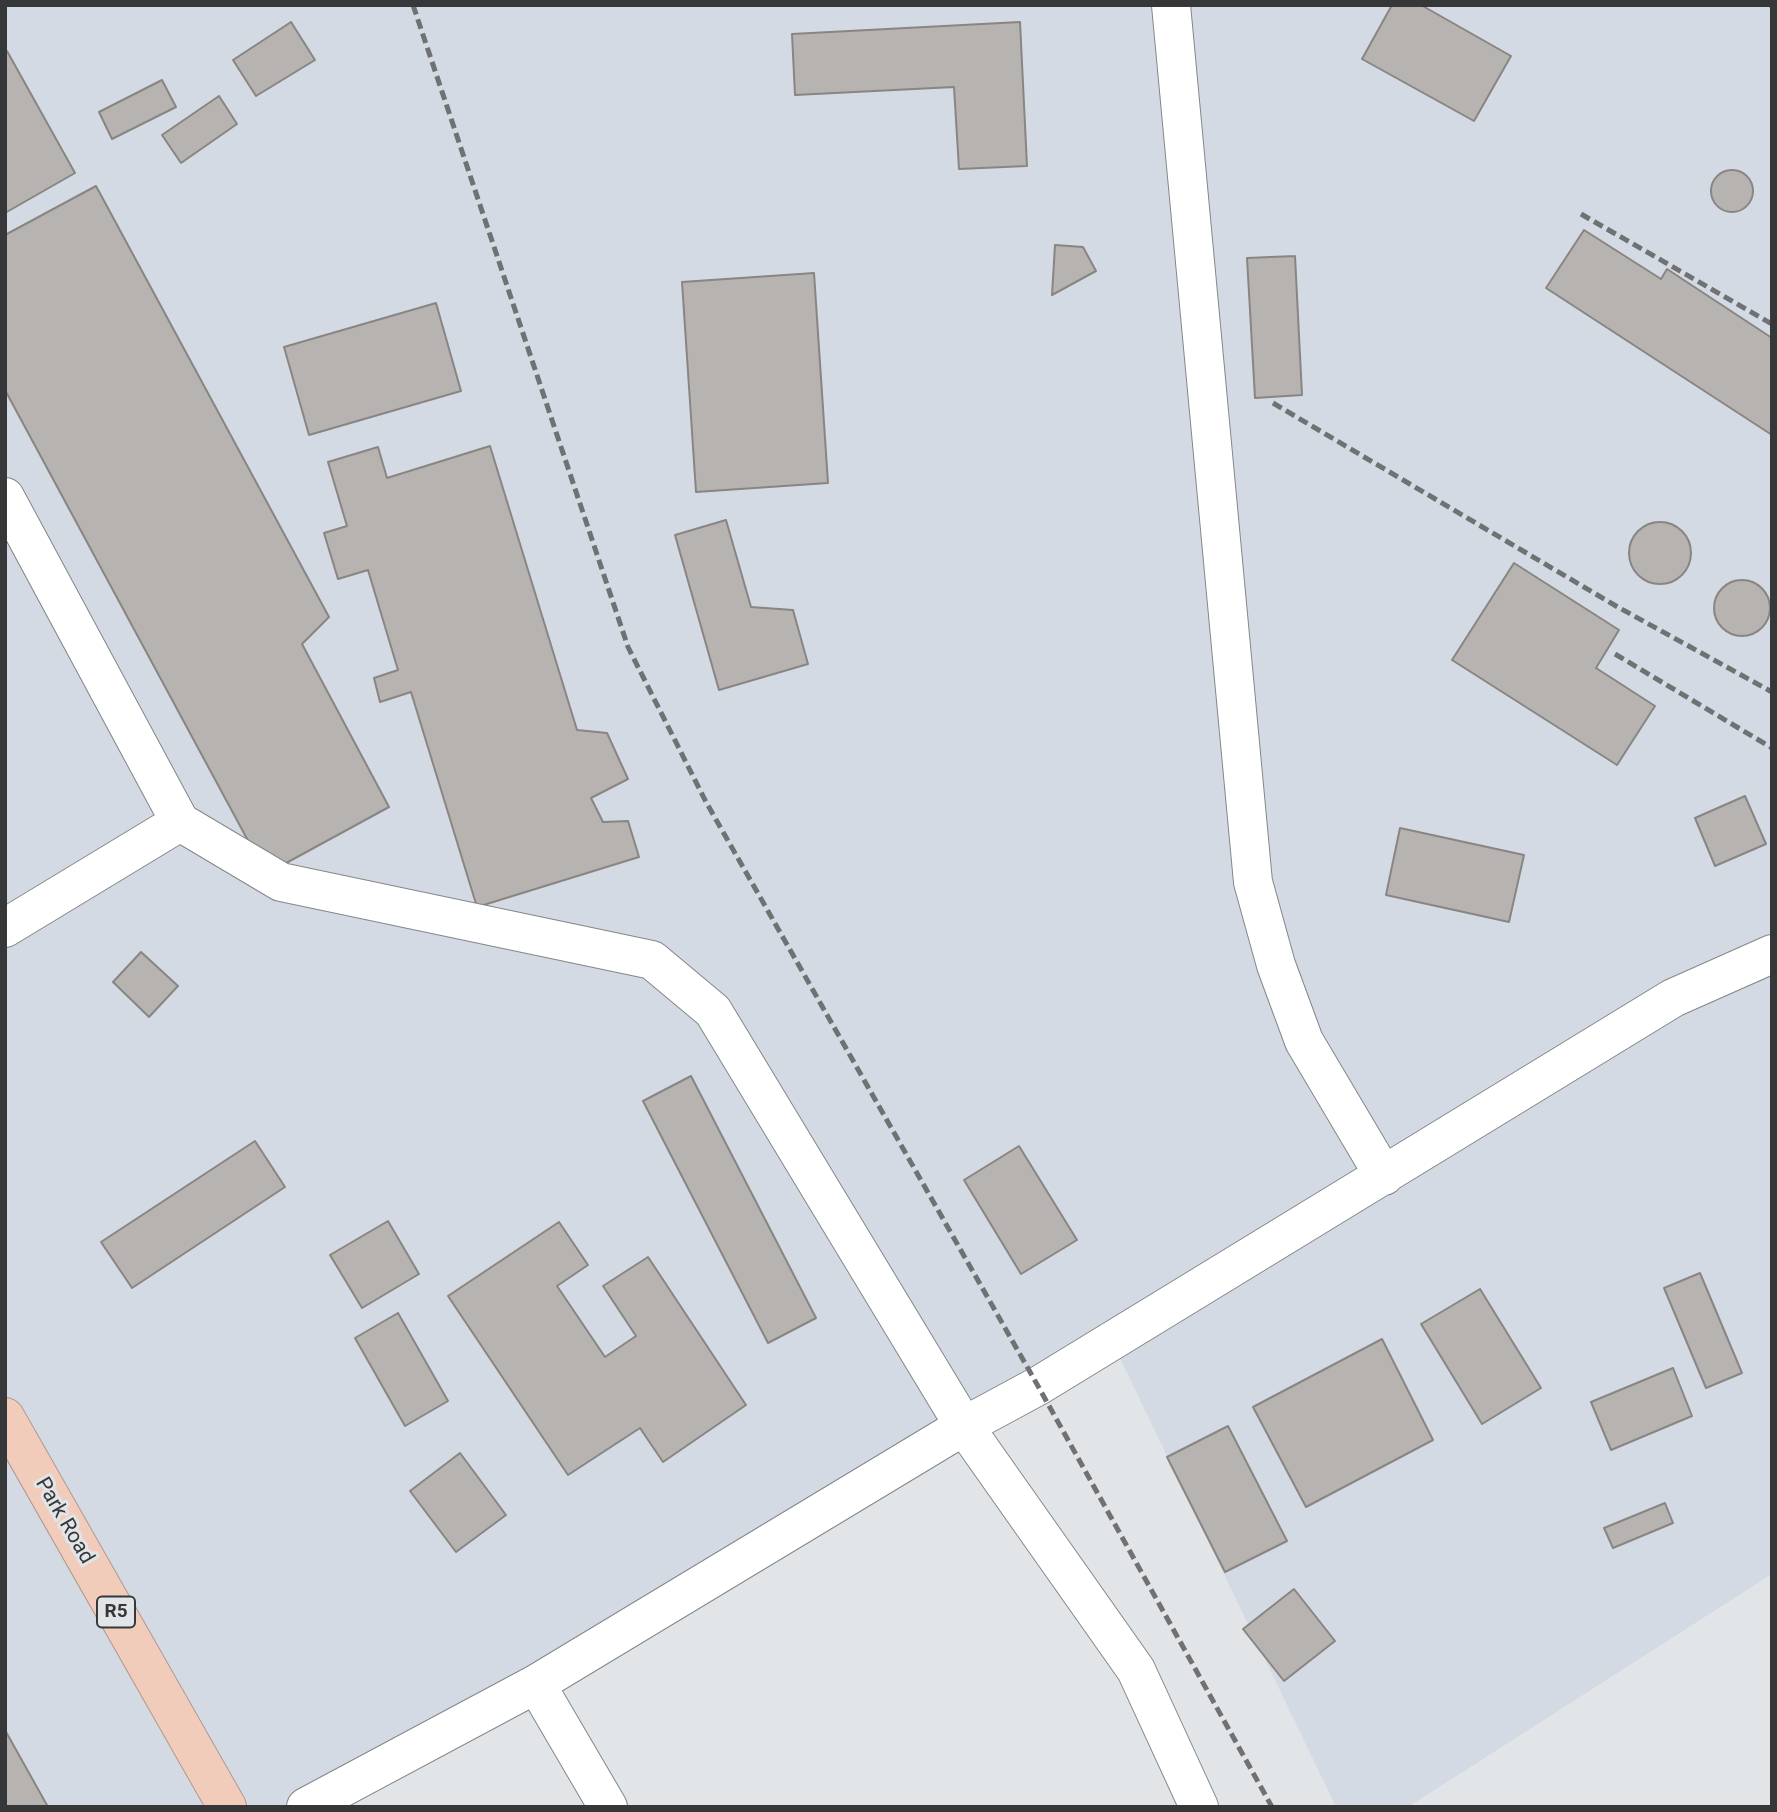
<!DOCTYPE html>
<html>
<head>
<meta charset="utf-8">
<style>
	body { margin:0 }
	#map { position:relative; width:1777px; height:1812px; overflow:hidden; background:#e2e5e8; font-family:Roboto,sans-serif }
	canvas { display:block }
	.frame { position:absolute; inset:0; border:7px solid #363738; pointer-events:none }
</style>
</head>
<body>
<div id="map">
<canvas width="1777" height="1812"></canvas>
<div class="frame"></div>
</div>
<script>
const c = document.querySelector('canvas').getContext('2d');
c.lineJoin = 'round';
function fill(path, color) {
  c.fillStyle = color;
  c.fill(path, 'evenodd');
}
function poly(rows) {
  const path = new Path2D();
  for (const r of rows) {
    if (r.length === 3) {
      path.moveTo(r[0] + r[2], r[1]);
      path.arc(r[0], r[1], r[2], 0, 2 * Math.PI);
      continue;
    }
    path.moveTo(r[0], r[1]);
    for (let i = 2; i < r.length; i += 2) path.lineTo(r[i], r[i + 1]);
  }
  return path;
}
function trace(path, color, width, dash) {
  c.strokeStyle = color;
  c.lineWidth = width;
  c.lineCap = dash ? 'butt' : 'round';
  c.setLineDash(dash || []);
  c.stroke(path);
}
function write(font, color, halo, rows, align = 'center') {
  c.font = font + ' Roboto,sans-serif';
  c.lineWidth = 6;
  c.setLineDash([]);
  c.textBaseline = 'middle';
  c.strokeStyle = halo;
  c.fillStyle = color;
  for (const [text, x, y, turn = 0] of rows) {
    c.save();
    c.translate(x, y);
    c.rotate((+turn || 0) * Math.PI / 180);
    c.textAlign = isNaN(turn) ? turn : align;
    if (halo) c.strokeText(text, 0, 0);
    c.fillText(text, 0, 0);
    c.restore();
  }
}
fill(poly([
	[5,5,1772,5,1772,1574,1408,1807,1336,1807,1116,1350,322,1807,5,1807]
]), '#d4dae4');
const building = poly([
	[1392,5,1421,5,1511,56,1474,121,1362,59,1392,5],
	[291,22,315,60,256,96,233,60,291,22],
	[1020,22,1027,166,959,169,954,87,795,95,792,34,1020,22],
	[7,51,75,173,5,213,5,52,7,51],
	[162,80,176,107,112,139,99,112,162,80],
	[219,96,237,124,181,163,162,135,219,96],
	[1732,191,21],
	[96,186,329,617,302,644,389,807,266,874,5,390,5,235,96,186],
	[1584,230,1661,279,1667,269,1772,338,1772,435,1546,288,1584,230],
	[1055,245,1083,247,1096,271,1052,295,1055,245],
	[1295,256,1302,395,1255,398,1247,258,1295,256],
	[814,273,828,483,696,492,682,282,814,273],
	[436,303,461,391,309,435,284,347,436,303],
	[490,446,577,730,607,733,628,779,591,798,603,822,628,821,639,857,477,907,411,692,380,702,374,678,398,670,368,570,338,579,324,533,347,526,328,462,378,447,387,478,490,446],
	[726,520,751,607,793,610,808,664,719,690,675,535,726,520],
	[1660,553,31],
	[1514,563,1619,630,1596,668,1655,706,1617,765,1452,660,1514,563],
	[1742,608,28],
	[1745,796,1766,844,1715,866,1695,818,1745,796],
	[1400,828,1524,855,1509,922,1386,895,1400,828],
	[141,952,178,986,149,1017,113,982,141,952],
	[691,1076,816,1318,768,1343,643,1101,691,1076],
	[255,1141,285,1187,132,1288,101,1242,255,1141],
	[1019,1146,1077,1240,1021,1274,964,1180,1019,1146],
	[388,1221,419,1274,362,1308,330,1255,388,1221],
	[559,1222,588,1265,557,1286,605,1357,636,1336,603,1286,648,1257,746,1405,663,1462,640,1428,568,1475,448,1296,559,1222],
	[1700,1273,1742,1373,1706,1388,1664,1288,1700,1273],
	[1480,1289,1541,1388,1482,1424,1421,1324,1480,1289],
	[398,1313,448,1401,405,1426,355,1338,398,1313],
	[1382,1339,1433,1440,1306,1507,1253,1407,1382,1339],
	[1673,1368,1692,1416,1611,1450,1591,1402,1673,1368],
	[1228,1426,1287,1541,1225,1572,1167,1457,1228,1426],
	[460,1453,506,1515,456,1552,410,1491,460,1453],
	[1665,1503,1673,1523,1613,1548,1604,1528,1665,1503],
	[1294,1589,1335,1641,1284,1681,1243,1629,1294,1589],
	[5,1730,48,1807,5,1807,5,1730]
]);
fill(building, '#b6b3b1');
trace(building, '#888582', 2);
const minor = poly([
	[1171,5,1253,882,1276,965,1304,1041,1384,1176],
	[5,497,180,822,281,882,652,960,713,1011,964,1426,1136,1670,1199,1807],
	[5,928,180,822],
	[536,1684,608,1807],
	[306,1807,536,1684,964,1426,1038,1386,1673,998,1772,954]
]);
const highway = poly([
	[5,1417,227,1807]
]);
trace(minor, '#848689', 40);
trace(highway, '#b0988d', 40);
trace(minor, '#fff', 38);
trace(highway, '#f2ccbb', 38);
trace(poly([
	[413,5,628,647,706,802,1038,1386,1272,1807],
	[1771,5,1772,7],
	[1581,214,1772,324],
	[1273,403,1616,606,1772,692],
	[1615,654,1772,748]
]), '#6f7173', 5, [10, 5]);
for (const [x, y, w] of [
	[116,1612,38]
]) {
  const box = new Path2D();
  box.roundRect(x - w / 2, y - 15.5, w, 31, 5);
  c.fillStyle = '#e2e5e8';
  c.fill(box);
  trace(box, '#363738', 2);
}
write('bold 19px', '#363738', null, [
	["R5",116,1612]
]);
write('21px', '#363738', '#e2e5e8', [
	["Park Road",64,1521,60]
]);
</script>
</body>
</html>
